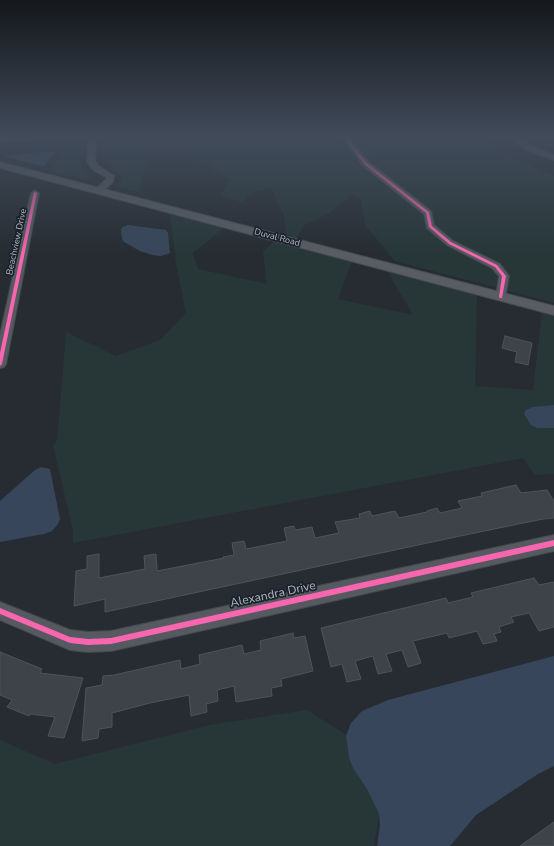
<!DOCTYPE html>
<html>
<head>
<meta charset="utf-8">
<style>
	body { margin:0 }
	canvas { display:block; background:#262c32 }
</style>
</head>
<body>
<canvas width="554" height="846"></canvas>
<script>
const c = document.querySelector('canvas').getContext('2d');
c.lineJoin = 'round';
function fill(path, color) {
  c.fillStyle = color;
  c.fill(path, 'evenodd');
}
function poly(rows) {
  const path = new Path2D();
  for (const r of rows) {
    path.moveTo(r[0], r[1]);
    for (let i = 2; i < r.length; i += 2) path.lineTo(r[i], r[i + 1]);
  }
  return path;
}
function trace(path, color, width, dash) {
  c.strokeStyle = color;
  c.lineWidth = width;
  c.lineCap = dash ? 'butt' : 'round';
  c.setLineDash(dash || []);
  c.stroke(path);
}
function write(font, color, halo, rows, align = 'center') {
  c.font = font + ' "Nunito Sans",sans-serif';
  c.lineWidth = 3.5;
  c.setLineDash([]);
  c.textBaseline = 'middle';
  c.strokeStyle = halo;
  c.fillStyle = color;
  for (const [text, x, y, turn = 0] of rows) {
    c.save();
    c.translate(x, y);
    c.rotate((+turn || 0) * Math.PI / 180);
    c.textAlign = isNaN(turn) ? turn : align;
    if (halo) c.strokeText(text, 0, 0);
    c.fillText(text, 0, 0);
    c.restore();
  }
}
fill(poly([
	[104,137,487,137,493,146,513,158,554,176,554,303,395,261,365,225,361,198,352,195,328,214,305,224,297,238,286,234,284,215,271,188,253,192,242,202,220,196,230,180,206,164,178,156,153,157,147,163,139,192,115,186,120,183,122,176,103,160,100,139],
	[82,148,80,158,81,168,91,177,86,180,49,171,62,154],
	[170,213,225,227,193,253,198,269,267,284,263,252,275,241,352,261,338,299,413,315,386,269,477,295,475,386,533,390,542,312,554,316,554,474,535,475,523,458,73,543,73,530,53,446,57,440,66,332,116,356,160,340,186,313,176,264],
	[307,710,346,735,349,758,353,768,367,789,379,814,374,846,0,846,0,740,55,764,210,725]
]), '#273738');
fill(poly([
	[53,151,55,152,44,166,42,166,3,156],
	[128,225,166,230,168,233,170,253,161,256,152,255,140,251,124,242,122,239,121,230,123,227],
	[554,405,554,428,537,428,531,425,524,414,526,410,533,407],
	[41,467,50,469,60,519,58,524,52,531,44,534,0,542,0,501,35,470],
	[554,656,554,766,538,774,476,815,450,846,377,846,380,826,379,814,367,789,353,768,349,758,346,736,351,723,362,711,388,700]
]), '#37465a');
const building = poly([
	[505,336,532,343,528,365,515,362,517,352,502,348,505,336],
	[516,485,521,493,547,490,554,501,554,518,543,519,465,535,105,612,105,599,74,606,76,571,87,569,87,556,99,554,99,578,145,569,144,556,156,554,157,571,224,558,223,557,234,555,232,543,244,541,246,549,287,541,284,528,294,526,295,530,312,527,315,538,339,533,335,522,360,518,359,514,370,511,372,516,395,511,399,518,427,512,427,511,437,508,440,513,462,508,458,501,482,496,481,493,516,485],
	[534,578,539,585,554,582,554,627,539,631,529,613,511,617,514,622,499,627,501,632,494,634,497,641,483,644,477,631,449,638,447,633,413,641,421,663,408,667,402,650,386,654,392,671,378,674,373,656,355,661,361,679,347,682,342,664,331,667,321,628,446,598,448,603,473,597,471,593,534,578],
	[293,633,294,638,305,636,313,671,281,679,282,686,271,688,272,696,236,702,234,686,217,690,218,701,206,704,207,712,191,716,189,695,150,703,112,713,112,727,99,729,98,738,82,741,86,688,102,685,103,676,114,675,180,660,181,669,200,664,199,655,242,645,244,654,261,650,260,641,293,633],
	[0,652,42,669,40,673,83,678,64,738,48,736,55,717,30,714,29,716,7,707,12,700,0,695,0,652],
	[554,822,554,846,520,846,554,822]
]);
fill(building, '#3e4349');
trace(building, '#4e5359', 1);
const minor = poly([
	[11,137,42,137,39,139,0,142,0,138,11,137],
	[88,137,96,137,95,161,99,166,114,176,113,182,101,193,98,194,94,191,106,179,106,177,93,170,87,161,88,137],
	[342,137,349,137,369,162,431,211,434,225,453,241,500,264,509,276,505,299,501,300,496,297,499,276,492,268,447,245,427,228,424,214,363,166,342,137],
	[515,137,522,137,532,146,554,155,554,160,526,150,518,144,515,137],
	[35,190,39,193,6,364,4,367,0,368,0,335,31,193,35,190],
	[554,535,554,551,111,651,88,652,70,650,0,620,0,602,70,630,88,632,111,631,554,535]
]);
const major = poly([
	[0,162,554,306,554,315,0,168,0,162]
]);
trace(minor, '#44484c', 2);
trace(major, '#44484f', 2);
fill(minor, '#565a60');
fill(major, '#585d62');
fill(poly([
	[344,137,346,137,367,163,429,212,432,226,451,242,497,265,506,276,502,298,500,298,499,297,502,276,495,267,449,244,429,227,426,213,365,165,344,137],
	[34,192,37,193,2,364,0,366,0,353,34,192],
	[554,540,554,546,111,644,88,645,70,643,0,614,0,608,70,637,88,639,111,638,554,540]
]), '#f766af');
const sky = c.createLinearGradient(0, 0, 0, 255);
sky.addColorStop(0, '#15181c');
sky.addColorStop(0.54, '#414b5a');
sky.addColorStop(1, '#414b5a00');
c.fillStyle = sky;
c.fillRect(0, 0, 554, 255);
write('9px', '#b0b8c3', '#1b222b', [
	["Duval Road",277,238,15],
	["Beachview Drive",17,242,-78]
]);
write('12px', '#b0b8c3', '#1b222b', [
	["Alexandra Drive",273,595,-12]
]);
</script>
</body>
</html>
